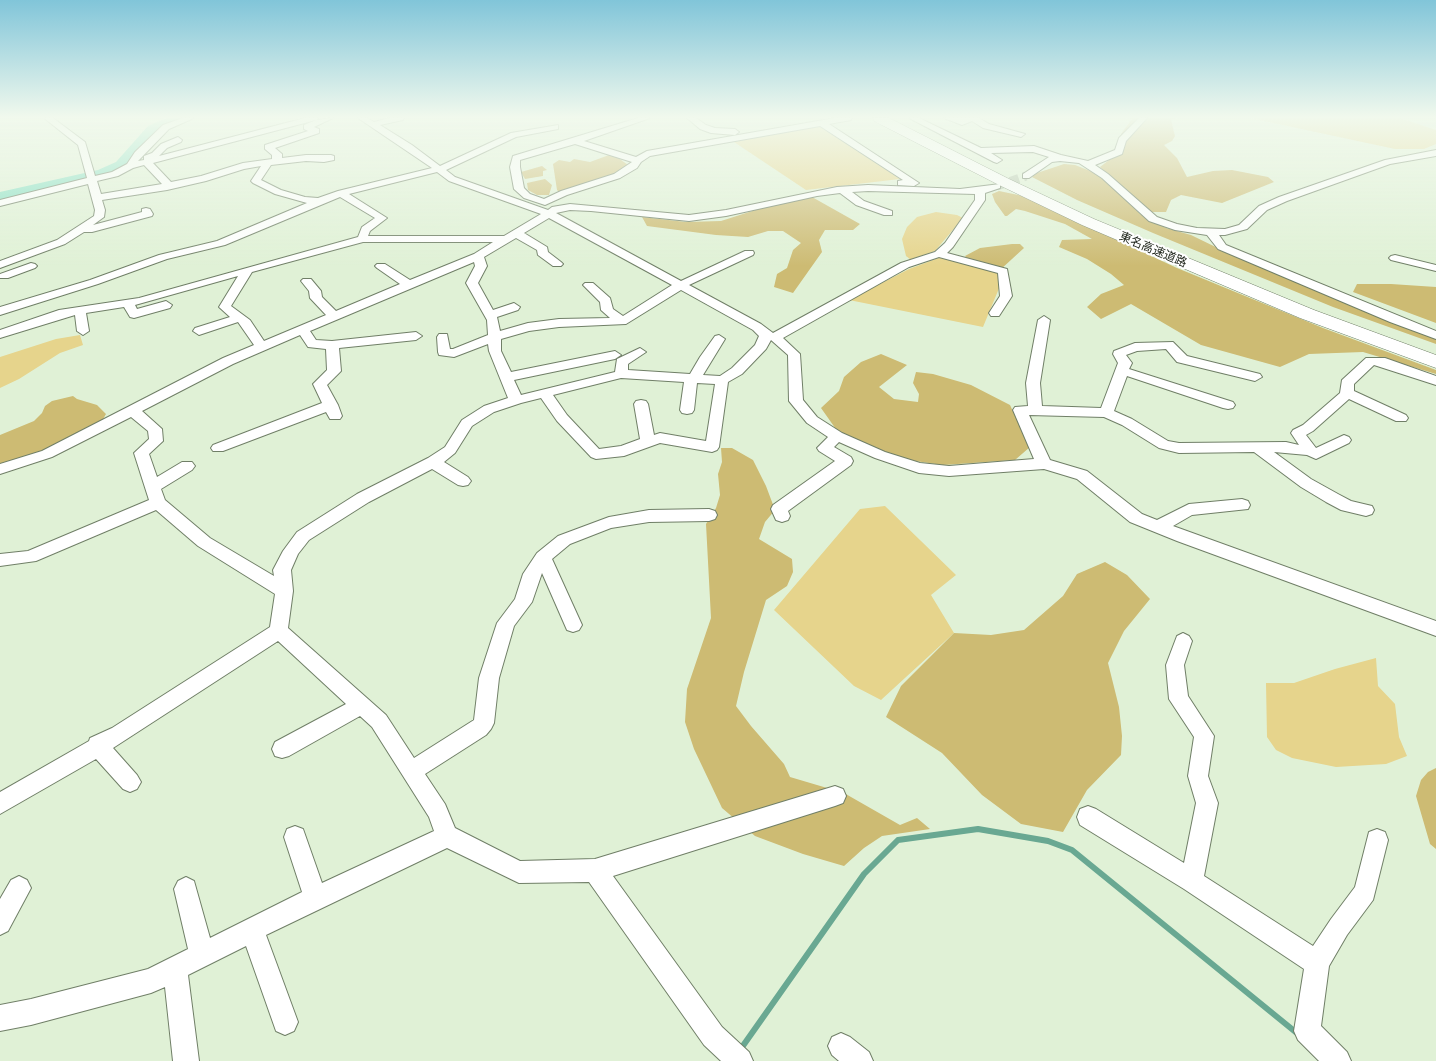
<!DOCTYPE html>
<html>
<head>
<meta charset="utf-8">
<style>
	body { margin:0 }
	canvas { display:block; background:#e0f1d6 }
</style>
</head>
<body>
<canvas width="1436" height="1061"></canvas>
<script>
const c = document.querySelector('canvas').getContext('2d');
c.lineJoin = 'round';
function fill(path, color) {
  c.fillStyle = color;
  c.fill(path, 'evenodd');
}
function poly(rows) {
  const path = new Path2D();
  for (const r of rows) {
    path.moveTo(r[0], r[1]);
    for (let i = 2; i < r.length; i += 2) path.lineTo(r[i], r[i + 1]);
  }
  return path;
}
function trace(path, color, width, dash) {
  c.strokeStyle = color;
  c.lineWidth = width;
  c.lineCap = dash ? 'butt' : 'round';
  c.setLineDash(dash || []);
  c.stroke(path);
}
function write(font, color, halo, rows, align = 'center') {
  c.font = font + ' "Noto Sans","Noto Sans JP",sans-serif';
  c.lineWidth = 4;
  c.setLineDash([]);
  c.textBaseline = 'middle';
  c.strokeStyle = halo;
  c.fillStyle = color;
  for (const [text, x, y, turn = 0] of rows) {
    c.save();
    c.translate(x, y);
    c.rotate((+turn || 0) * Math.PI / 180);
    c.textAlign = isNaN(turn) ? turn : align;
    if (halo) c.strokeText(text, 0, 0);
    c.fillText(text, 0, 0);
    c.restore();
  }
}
fill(poly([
	[1250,118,1400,118,1436,130,1436,144,1424,149,1395,149],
	[819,126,900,179,806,190,734,142],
	[936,212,957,215,963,218,935,251,911,260,906,256,902,239,907,227,917,217],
	[941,257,997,271,1000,286,983,327,849,300,909,269],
	[80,335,83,345,60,353,19,379,0,388,0,357,56,339],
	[885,506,956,575,931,595,954,633,881,700,854,686,774,610,860,509],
	[1376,658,1378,686,1395,704,1399,737,1407,756,1386,764,1336,767,1292,758,1276,750,1267,737,1266,683,1294,683,1335,669]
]), '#e6d48c');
fill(poly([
	[1124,118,1177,118,1171,120,1175,136,1172,141,1164,145,1177,158,1187,177,1213,171,1232,170,1268,177,1274,182,1222,203,1181,195,1171,200,1166,212,1148,212,1100,167,1122,150,1121,134,1132,119],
	[609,155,617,157,628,165,617,173,579,187,559,192,557,190,553,164,559,160,570,162,574,159,590,162],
	[1064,164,1075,165,1098,174,1140,214,1166,228,1191,235,1230,254,1436,337,1436,344,1333,307,1153,233,1077,200,1032,177,1037,173],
	[542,166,547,170,543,171,543,176,525,179,521,172],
	[545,179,552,185,549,195,537,195,528,190,527,183],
	[999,191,1023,196,1177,268,1323,328,1436,370,1436,374,1363,352,1309,354,1280,367,1201,345,1131,304,1101,319,1087,307,1101,294,1124,285,1111,274,1087,259,1059,247,1062,240,1092,239,1065,224,1025,211,1016,209,1007,216,1005,216,995,202,992,194],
	[812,197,860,224,853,230,825,230,819,240,822,252,793,293,774,287,777,274,787,268,793,250,801,243,783,231,768,231,748,237,716,235,647,226,642,217,686,222,721,221,768,206],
	[1012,244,1020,244,1024,248,1000,270,970,261,965,256,980,248],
	[1357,284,1391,284,1436,287,1436,323,1353,292],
	[881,354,907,365,879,387,894,399,918,402,919,394,913,383,916,372,933,374,971,385,1010,405,1030,447,1015,460,943,465,901,459,838,432,821,408,839,391,844,377,861,362],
	[73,396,77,399,97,405,106,414,102,421,63,444,0,466,0,435,34,421,42,413,45,406,52,401],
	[721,448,732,448,753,460,766,486,775,510,765,522,759,539,792,559,793,572,787,586,766,600,744,672,736,706,751,726,784,764,790,777,844,793,900,825,917,818,930,829,882,836,864,848,844,866,803,854,755,836,722,808,694,749,685,722,687,689,711,618,706,524,716,508,720,495,718,474,722,462],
	[1105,562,1127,575,1150,599,1124,631,1108,663,1119,707,1122,736,1121,755,1087,790,1063,832,1021,824,982,795,942,753,886,717,901,686,954,633,991,635,1024,630,1063,596,1077,574],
	[1436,768,1436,849,1430,844,1416,796,1421,780,1428,772]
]), '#cdbb73');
trace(poly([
	[740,1050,864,874,898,840,978,829,1048,841,1072,850,1298,1034]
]), '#69a892', 6);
fill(poly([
	[166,118,183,118,181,121,158,132,126,168,108,176,0,202,0,192,98,170,116,162,148,126,166,118]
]), '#87dfc3');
trace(poly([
	[997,186,1026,176]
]), '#bac9b1', 9, [9, 5]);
const minor = poly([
	[44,118,53,118,85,142,95,176,112,172,127,164,135,152,163,125,183,118,194,118,169,129,138,161,144,160,144,156,152,153,161,144,178,137,182,140,181,142,167,148,159,156,305,118,318,118,317,120,333,118,314,127,319,129,319,133,275,148,282,154,282,158,306,155,331,155,334,156,334,160,324,162,306,161,271,165,261,180,281,190,305,197,318,198,338,191,432,168,358,118,367,118,374,122,390,118,404,118,403,120,380,125,412,145,440,166,511,133,558,125,558,129,516,137,446,170,455,177,548,210,552,207,570,204,689,215,726,210,837,187,868,185,960,189,1000,184,1000,188,985,193,985,200,953,247,947,253,1007,269,1012,296,999,316,991,316,989,313,1000,296,998,273,939,257,909,267,783,338,800,354,803,400,817,417,842,433,885,452,920,463,949,466,1034,459,1013,410,1015,407,1028,406,1026,383,1038,320,1044,316,1050,320,1040,383,1042,406,1101,408,1118,363,1113,354,1114,351,1135,343,1173,342,1187,356,1260,374,1262,377,1255,381,1177,362,1166,349,1137,351,1126,355,1132,363,1129,369,1233,402,1235,405,1233,408,1228,409,1223,408,1127,376,1114,411,1132,419,1168,441,1179,443,1286,442,1299,445,1291,433,1293,430,1303,425,1340,393,1342,380,1366,358,1385,358,1436,376,1436,385,1374,365,1354,384,1354,391,1406,415,1408,418,1406,421,1396,421,1349,399,1313,431,1306,435,1316,448,1344,435,1349,437,1351,440,1349,443,1316,459,1307,455,1274,452,1311,479,1338,494,1351,501,1372,506,1374,510,1372,514,1366,516,1341,510,1326,502,1301,487,1254,452,1179,453,1159,448,1122,425,1104,417,1029,415,1050,460,1087,471,1142,514,1157,520,1189,504,1242,499,1248,501,1250,505,1248,509,1192,515,1173,526,1436,621,1436,636,1177,541,1130,522,1077,479,1044,469,949,476,919,473,875,458,839,442,834,447,851,457,853,461,851,465,788,511,790,516,788,520,782,522,776,520,771,509,773,505,835,461,819,451,817,448,828,437,807,423,789,401,788,355,771,340,766,349,742,374,728,382,719,447,717,450,712,452,660,443,624,456,596,459,591,457,557,421,541,398,521,403,494,412,472,426,455,453,444,462,468,477,471,481,468,485,463,486,458,485,432,469,369,502,309,540,298,554,291,570,293,591,288,628,386,715,414,758,474,720,479,678,497,623,515,599,523,574,537,553,558,536,609,517,649,510,709,509,715,511,717,515,715,519,709,521,649,522,611,528,570,544,552,559,582,625,579,630,573,632,567,630,542,573,532,602,514,626,499,678,494,723,491,729,486,735,425,774,445,804,455,828,520,861,595,859,835,786,843,789,846,796,843,803,835,806,613,876,722,1027,749,1052,753,1061,721,1061,704,1045,589,882,519,883,447,848,266,935,298,1022,294,1031,285,1035,276,1031,246,946,188,975,199,1061,173,1061,165,987,151,993,31,1025,0,1031,0,1005,31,999,148,969,188,949,174,889,178,881,186,877,194,881,210,938,302,892,284,837,287,829,295,826,303,829,322,883,434,831,429,817,372,727,360,716,289,756,282,758,275,756,272,749,275,742,346,704,278,641,113,748,137,775,141,782,137,789,130,792,123,789,96,759,0,814,0,792,89,741,90,738,112,728,270,627,275,594,198,546,156,510,36,561,0,566,0,554,28,551,149,500,134,453,149,439,148,431,131,417,52,457,0,474,0,464,42,451,223,358,254,345,238,322,199,335,193,331,195,328,230,317,219,307,238,276,135,305,137,309,166,301,172,305,170,308,134,318,130,317,124,307,86,313,89,331,83,335,77,331,75,315,0,338,0,330,59,310,139,298,358,237,362,227,375,218,340,197,225,245,167,259,98,284,0,315,0,307,90,280,159,255,217,241,307,203,275,194,253,183,251,181,261,166,244,169,206,181,167,190,102,200,105,210,104,217,93,225,142,212,142,209,146,208,150,209,153,214,152,216,92,232,84,232,65,244,0,268,0,261,57,240,94,216,95,210,88,184,0,206,0,200,87,178,78,145,44,118],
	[316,120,304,125,304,129,308,131,265,145,265,149,272,155,272,159,243,163,201,176,171,182,153,163,316,120],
	[144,165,162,184,101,194,97,181,118,176,133,168,144,165],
	[437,172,449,181,541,214,504,236,368,236,370,231,387,218,349,194,437,172],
	[868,191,975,194,975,200,945,243,935,252,901,263,773,333,761,324,689,285,753,255,754,253,753,251,745,251,681,281,556,213,570,210,591,211,689,221,726,216,817,196,840,193,856,205,884,215,892,215,892,211,864,201,852,192,868,191],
	[549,218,672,285,623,316,613,309,610,298,593,283,585,283,583,285,600,302,601,310,610,318,559,319,528,323,500,331,497,317,518,310,520,307,514,303,493,310,478,283,487,266,484,257,516,238,537,250,538,255,553,266,561,266,563,264,561,262,548,252,547,247,524,233,549,218],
	[363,242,493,242,474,254,410,280,385,264,377,264,375,266,377,268,400,284,336,311,322,297,321,291,311,279,303,279,301,281,309,291,310,298,326,315,264,341,250,320,231,306,252,272,363,242],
	[474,262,475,266,466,283,487,320,488,335,453,349,450,349,447,334,439,334,437,337,438,352,439,355,454,357,488,344,489,351,508,398,484,406,462,420,445,447,428,458,357,494,297,532,283,551,273,570,274,576,210,538,165,500,161,489,192,470,195,466,192,462,182,462,157,477,149,454,163,441,162,429,142,411,233,364,300,335,308,347,326,349,327,370,313,384,322,403,213,445,211,448,213,451,223,451,326,412,330,419,340,419,342,416,338,405,327,385,341,371,339,348,416,340,422,336,416,332,332,341,316,340,310,331,474,262],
	[681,290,753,330,759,336,755,345,732,368,720,376,703,375,725,339,719,335,715,336,700,357,690,374,628,370,628,364,646,352,640,348,617,359,615,372,521,395,514,380,615,359,621,355,615,351,511,372,501,351,501,339,529,331,559,327,626,324,681,290],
	[621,378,684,382,680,410,682,413,687,414,692,413,694,410,697,383,715,384,706,441,660,433,654,435,648,404,646,401,641,400,636,401,634,404,640,439,621,446,599,449,567,415,553,395,621,378],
	[638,118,650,118,584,141,636,157,647,151,835,118,852,118,851,120,829,124,919,183,914,186,898,185,898,181,903,180,820,126,650,156,641,162,637,168,620,178,567,195,545,205,524,198,514,189,510,167,513,156,638,118],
	[575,144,632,162,614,174,561,191,544,199,530,194,524,188,520,167,520,160,575,144],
	[687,118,696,118,706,125,715,128,735,129,739,132,735,135,711,133,700,129,687,118],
	[909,118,919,118,981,148,1034,146,1061,155,1088,161,1115,150,1119,138,1139,118,1147,118,1126,141,1122,154,1095,165,1108,174,1157,217,1177,224,1197,228,1225,229,1239,225,1259,206,1279,197,1385,160,1436,150,1436,156,1390,164,1287,201,1267,210,1247,229,1225,235,1219,235,1226,245,1436,331,1436,339,1390,322,1218,249,1207,235,1175,230,1149,221,1102,178,1079,163,1060,161,1052,162,1029,178,1023,178,1023,174,1049,157,1033,152,991,153,1002,160,997,163,994,162,909,118],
	[944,118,979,118,989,124,1025,134,1021,137,983,128,972,121,962,125,944,118],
	[1395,255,1436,265,1436,271,1391,260,1389,258,1391,256,1395,255],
	[31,263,35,264,37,266,35,268,8,278,0,278,0,274,31,263],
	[1183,633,1189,636,1192,641,1184,665,1188,696,1214,736,1208,776,1218,803,1204,876,1313,946,1331,919,1355,887,1369,832,1377,829,1385,832,1388,840,1373,900,1347,935,1329,966,1321,1026,1347,1052,1351,1061,1319,1061,1298,1040,1294,1031,1304,969,1184,889,1080,825,1077,817,1080,809,1088,806,1096,809,1184,863,1196,803,1188,776,1194,737,1169,699,1166,665,1177,636,1183,633],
	[19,876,27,880,31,888,8,931,0,935,0,899,11,880,19,876],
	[841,1033,850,1037,869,1052,873,1061,839,1061,832,1055,828,1046,832,1037,841,1033]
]);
const highway = poly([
	[873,118,889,118,1009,179,1094,219,1314,310,1436,355,1436,368,1300,318,1082,225,999,185,874,121,873,118]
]);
trace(minor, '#707f67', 2);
trace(highway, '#707f67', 1);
fill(minor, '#fff');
fill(highway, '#fff');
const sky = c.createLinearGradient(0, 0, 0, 266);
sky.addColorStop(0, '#81c5d9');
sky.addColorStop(0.44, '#f1f9ed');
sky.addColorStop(1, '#f1f9ed00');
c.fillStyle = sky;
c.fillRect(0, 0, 1436, 266);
write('12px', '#22281e', '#fff', [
	["東名高速道路",1153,250,23]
]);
</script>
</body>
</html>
